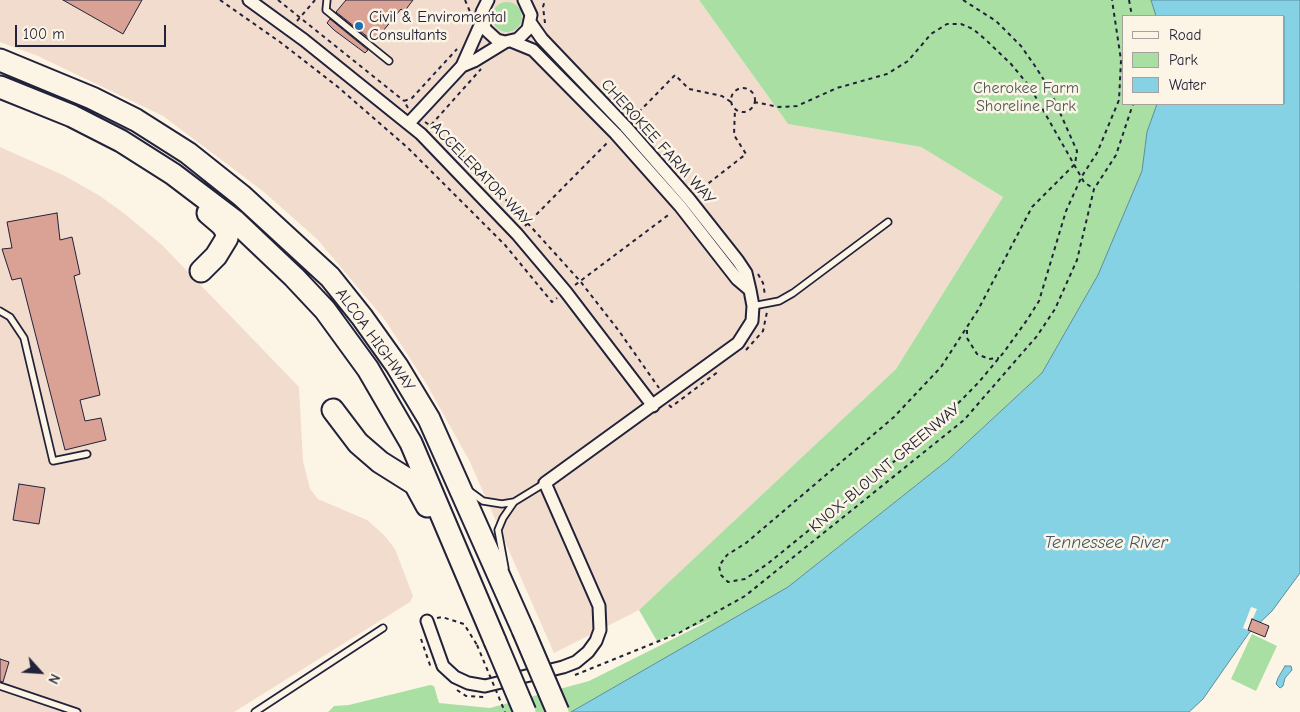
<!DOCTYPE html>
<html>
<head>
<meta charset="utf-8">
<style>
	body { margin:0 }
	#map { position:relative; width:1300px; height:712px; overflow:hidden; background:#fcf5e5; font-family:"Comic Neue",sans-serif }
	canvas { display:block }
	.legend { position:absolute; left:1122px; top:15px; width:162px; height:90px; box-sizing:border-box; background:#fcf5e5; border:1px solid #a5a1a1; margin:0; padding:6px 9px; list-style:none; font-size:15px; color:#22223b }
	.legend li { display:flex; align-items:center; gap:10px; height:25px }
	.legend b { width:25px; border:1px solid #a5a1a1 }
	.north { position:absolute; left:15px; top:647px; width:50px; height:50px; -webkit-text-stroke:4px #fcf5e5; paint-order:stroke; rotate:116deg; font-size:14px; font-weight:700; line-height:20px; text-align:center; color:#22223b }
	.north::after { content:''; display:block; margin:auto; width:18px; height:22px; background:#22223b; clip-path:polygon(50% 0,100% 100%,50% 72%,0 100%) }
	.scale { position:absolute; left:15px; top:25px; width:151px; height:22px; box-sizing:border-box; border:2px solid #22223b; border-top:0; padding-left:6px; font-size:15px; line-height:18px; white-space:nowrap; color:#22223b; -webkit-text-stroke:4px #fcf5e5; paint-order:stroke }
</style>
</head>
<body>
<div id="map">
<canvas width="1300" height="712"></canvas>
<ul class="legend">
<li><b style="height:6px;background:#fcf5e5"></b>Road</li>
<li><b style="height:14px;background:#a9dfa3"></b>Park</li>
<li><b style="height:14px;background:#85d2e4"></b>Water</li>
</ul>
<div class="north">N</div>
<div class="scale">100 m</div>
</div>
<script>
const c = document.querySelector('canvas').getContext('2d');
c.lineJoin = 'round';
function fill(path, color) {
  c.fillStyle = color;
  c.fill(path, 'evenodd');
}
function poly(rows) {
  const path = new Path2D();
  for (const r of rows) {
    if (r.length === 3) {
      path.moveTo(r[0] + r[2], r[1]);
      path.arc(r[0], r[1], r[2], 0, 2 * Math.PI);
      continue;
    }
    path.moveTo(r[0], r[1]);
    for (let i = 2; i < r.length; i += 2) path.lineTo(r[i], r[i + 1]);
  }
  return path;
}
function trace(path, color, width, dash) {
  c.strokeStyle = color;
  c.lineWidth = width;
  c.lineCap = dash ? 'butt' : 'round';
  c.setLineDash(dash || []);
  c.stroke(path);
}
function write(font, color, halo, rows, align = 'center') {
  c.font = font + ' "Comic Neue",sans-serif';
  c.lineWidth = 5;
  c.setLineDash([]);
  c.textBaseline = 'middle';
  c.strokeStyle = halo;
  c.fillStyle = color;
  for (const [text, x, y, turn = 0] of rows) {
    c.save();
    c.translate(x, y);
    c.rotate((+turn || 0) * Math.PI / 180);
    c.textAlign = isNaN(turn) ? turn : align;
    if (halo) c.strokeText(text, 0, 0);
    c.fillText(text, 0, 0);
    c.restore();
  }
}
fill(poly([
	[0,0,699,0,788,124,921,147,1003,197,896,369,639,610,554,653,470,462,426,383,385,320,318,240,264,192,163,116,38,56,0,42],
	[0,147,65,176,100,196,125,214,162,245,299,387,303,461,310,489,318,499,367,520,384,535,395,549,413,596,410,602,234,712,0,712]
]), '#f2dccd');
fill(poly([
	[699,0,1151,0,1156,16,1124,16,1124,104,1157,104,1147,132,1142,171,1098,275,1042,373,948,460,788,587,571,712,328,712,334,706,349,705,430,685,434,686,439,703,490,708,589,681,715,618,657,641,639,610,896,369,1003,197,921,147,788,124],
	[507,17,15],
	[1252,634,1277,646,1256,691,1231,679]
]), '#a9dfa3');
const water = poly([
	[1151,0,1300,0,1300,573,1272,611,1249,633,1203,699,1189,712,571,712,788,587,948,460,1042,373,1098,275,1142,171,1147,132,1157,104,1284,104,1284,16,1156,16,1151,0],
	[1285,666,1291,666,1292,670,1285,678,1283,686,1280,688,1276,684,1278,678,1285,666]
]);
fill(water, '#85d2e4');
trace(water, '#5d8ca0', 1);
fill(poly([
	[1251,607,1257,609,1248,630,1243,628]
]), '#fcf5e5');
const building = poly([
	[63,0,142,0,123,34,63,0],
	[346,0,413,0,404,12,401,9,374,42,336,12,346,0],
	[330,19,368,50,365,53,334,30,327,23,330,19],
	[57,213,60,240,72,237,80,274,74,276,100,395,80,400,85,421,101,418,106,440,65,450,21,278,12,280,2,249,12,248,7,222,57,213],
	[19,484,45,488,39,524,13,520,19,484],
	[1252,619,1269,626,1265,637,1248,630,1252,619],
	[0,659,9,662,3,682,0,681,0,659]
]);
fill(building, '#daa294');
trace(building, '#22223b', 1);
const service = poly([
	[327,0,326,10,389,61],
	[753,306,779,301,793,293,888,222],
	[0,311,10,317,24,338,53,461,87,454],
	[468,490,483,501,502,504,514,502,545,483],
	[505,568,498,530,503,518,514,502],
	[0,686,77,712],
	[255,712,383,628]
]);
const minor = poly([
	[249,0,304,40,421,134,517,234,566,292,653,406],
	[488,0,482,12,485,29,497,40,505,42,518,39,528,29,531,15,524,0],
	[511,41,533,50,616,134,680,206,737,279,750,290],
	[462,66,474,61,505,42],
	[409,123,462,66,482,21],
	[427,621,443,666,455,677,468,683,485,686,563,667,576,662,588,652,596,641,600,630,599,606,545,483,738,343,752,321,753,306,750,290,746,273,738,261,689,199,625,126,542,39,530,22]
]);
const motorway = poly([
	[0,60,92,98,136,120,188,153,242,196,330,277,362,317,397,366,429,419,523,630],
	[0,87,72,116,121,141,173,174,235,221,294,277,325,310,368,369,411,443,495,641],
	[201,271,216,256,227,238,226,231,222,225,208,213],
	[333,410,358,443,380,462,415,484,427,506]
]);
trace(service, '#22223b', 9);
trace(minor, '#22223b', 15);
trace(motorway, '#22223b', 25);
trace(poly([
	[220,0,280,42,338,87,408,148,505,245,552,302,557,298],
	[278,0,404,101],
	[465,0,471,14],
	[963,0,996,21,1021,46,1035,66,1049,88,1077,151,1075,164,1032,207,978,310,941,367,894,417,746,543,727,555,719,566,721,575,728,582,745,579,766,565,928,434,979,382,1004,352,1027,320,1039,301,1066,211,1082,176,1097,153,1119,100,1121,60,1112,0],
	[1129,0,1132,16],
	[297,21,315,0],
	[545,23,543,7,545,0],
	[743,100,12],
	[754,102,779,107,797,106,837,88,887,74,908,61,931,34,947,24,961,24,973,29,986,40,1011,64,1030,87,1084,182,1094,189],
	[408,108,404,101,412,98,457,49],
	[633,118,675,75,689,89,722,96,731,102],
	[425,122,437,130,513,207,580,281,619,331,659,388],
	[431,125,481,69],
	[696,193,746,154,734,135,735,109],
	[525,226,608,142],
	[758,274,763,283,765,295],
	[575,285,671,213],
	[967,330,967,338,977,354,989,359,999,358],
	[746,350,763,331,767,312],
	[669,405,671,407,719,371],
	[437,618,442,617,464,624,477,645],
	[421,639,431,668],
	[575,675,679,633,745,596,964,420,1037,336,1055,309,1077,260,1094,189,1116,155,1133,104],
	[457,690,466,696,485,697]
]), '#22223b', 2, [4, 4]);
trace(service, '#fcf5e5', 5.5);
trace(minor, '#fcf5e5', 11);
trace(motorway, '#fcf5e5', 21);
const motorwayBridge = poly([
	[523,630,558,712],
	[495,641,525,712]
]);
trace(motorwayBridge, '#22223b', 25, []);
trace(poly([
	[477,645,505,712]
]), '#22223b', 2, [4, 4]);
trace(motorwayBridge, '#fcf5e5', 21);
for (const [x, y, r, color] of [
	[359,26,5,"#1f6fb2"]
]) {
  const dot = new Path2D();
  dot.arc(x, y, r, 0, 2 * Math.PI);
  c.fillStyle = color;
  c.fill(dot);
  trace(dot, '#fcf5e5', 2);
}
write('16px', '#22223b', '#fcf5e5', [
	["Civil & Enviromental",369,17],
	["Consultants",369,35]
], 'left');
write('16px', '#4a5b5a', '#fcf5e5', [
	["Cherokee Farm",1026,88],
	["Shoreline Park",1026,106]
]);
write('16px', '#22223b', '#fcf5e5', [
	["CHEROKEE FARM WAY",658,142,48],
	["ACCELERATOR WAY",481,174,46],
	["ALCOA HIGHWAY",375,340,54],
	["KNOX-BLOUNT GREENWAY",885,468,-40]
]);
write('italic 18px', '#40576e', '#fcf5e5', [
	["Tennessee River",1106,543]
]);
</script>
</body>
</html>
